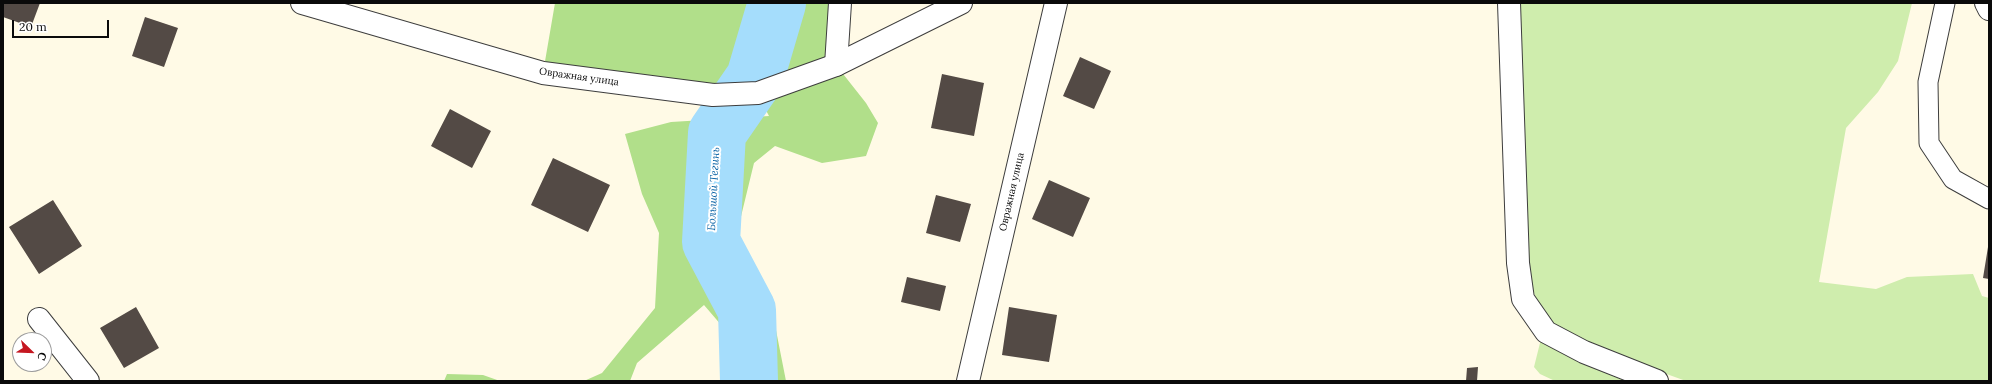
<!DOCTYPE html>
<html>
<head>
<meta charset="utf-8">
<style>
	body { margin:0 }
	#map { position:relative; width:1992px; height:384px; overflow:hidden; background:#fffae6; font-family:Lora,serif }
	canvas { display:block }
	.frame { position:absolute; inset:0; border:4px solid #0a0a0a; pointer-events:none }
	.north { position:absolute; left:12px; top:332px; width:40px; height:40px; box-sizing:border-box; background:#fff; border:1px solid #9d9d9d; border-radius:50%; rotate:113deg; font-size:11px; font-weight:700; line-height:16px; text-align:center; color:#0a0a0a }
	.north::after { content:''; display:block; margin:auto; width:14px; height:18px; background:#c51620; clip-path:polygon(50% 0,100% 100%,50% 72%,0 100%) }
	.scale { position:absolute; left:12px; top:20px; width:97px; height:18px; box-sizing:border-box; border:2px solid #0a0a0a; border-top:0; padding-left:5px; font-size:12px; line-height:14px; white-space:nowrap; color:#0a0a0a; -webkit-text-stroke:3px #fff; paint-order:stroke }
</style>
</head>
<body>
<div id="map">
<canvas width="1992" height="384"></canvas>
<div class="frame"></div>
<div class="north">С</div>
<div class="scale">20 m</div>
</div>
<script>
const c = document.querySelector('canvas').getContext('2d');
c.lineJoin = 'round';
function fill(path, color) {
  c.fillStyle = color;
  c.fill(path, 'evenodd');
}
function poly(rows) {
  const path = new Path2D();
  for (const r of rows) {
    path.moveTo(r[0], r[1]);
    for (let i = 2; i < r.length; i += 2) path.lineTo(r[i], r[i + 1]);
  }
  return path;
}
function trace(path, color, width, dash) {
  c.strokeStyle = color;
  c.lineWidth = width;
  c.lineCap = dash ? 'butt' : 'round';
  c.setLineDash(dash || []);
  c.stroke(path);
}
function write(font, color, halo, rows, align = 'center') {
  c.font = font + ' Lora,serif';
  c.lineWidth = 4;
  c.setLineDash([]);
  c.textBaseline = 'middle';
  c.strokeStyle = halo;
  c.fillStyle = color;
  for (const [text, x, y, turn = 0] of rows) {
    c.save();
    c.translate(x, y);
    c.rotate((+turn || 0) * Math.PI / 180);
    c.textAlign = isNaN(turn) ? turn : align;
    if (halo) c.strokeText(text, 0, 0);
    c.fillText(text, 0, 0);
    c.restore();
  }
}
fill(poly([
	[1520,3,1912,3,1898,61,1878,92,1846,128,1819,282,1876,289,1907,277,1973,274,1982,296,1989,298,1989,381,1686,381,1572,340,1545,316,1535,296,1527,266],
	[1541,339,1644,381,1555,381,1540,374,1534,367]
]), '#cfedad');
fill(poly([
	[555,3,840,3,836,65,866,103,878,123,866,156,822,163,775,146,754,163,736,237,773,315,786,381,737,381,728,333,704,305,637,363,630,381,584,381,602,373,655,308,659,233,642,194,625,134,671,122,769,116,757,93,543,73],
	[447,374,483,375,500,381,444,381]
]), '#b1df8a');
trace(poly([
	[749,381,747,310,711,242,717,133,755,78,777,3]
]), '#a5ddfc', 58);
fill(poly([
	[3,3,40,3,31,27,3,17],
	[145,17,178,28,164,67,132,56],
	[1080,57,1111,71,1094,109,1063,96],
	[942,74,984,83,974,136,931,128],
	[450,109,491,131,472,168,431,146],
	[553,158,610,185,588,232,531,205],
	[1049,180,1090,198,1073,237,1032,219],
	[936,195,971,204,960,242,926,233],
	[53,200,82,246,39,274,9,227],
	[1988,247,1989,247,1989,279,1983,278],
	[907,277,946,286,940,311,901,302],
	[136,307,159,348,124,368,100,328],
	[1009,307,1057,315,1049,362,1002,355],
	[1478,367,1477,381,1466,381,1467,368]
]), '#534a45');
const service = poly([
	[1945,3,1928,82,1929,143,1953,179,1989,199]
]);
const minor = poly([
	[1509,3,1518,263,1523,299,1546,332,1584,352,1657,381],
	[1986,3,1989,9],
	[836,65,840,3],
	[39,319,88,381],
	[968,381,1056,3]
]);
const tertiary = poly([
	[302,3,543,73,713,95,758,93,836,65,961,3]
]);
trace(service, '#3d3d3d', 21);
trace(minor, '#3d3d3d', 24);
trace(tertiary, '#3d3d3d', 24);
trace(service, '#fff', 19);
trace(minor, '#fff', 22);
trace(tertiary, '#fff', 22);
write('10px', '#0a0a0a', '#fff', [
	["Овражная улица",579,77,8],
	["Овражная улица",1012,192,-77]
]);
write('italic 11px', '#0963a5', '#fff', [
	["Большой Тегинь",714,189,-87]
]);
</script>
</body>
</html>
